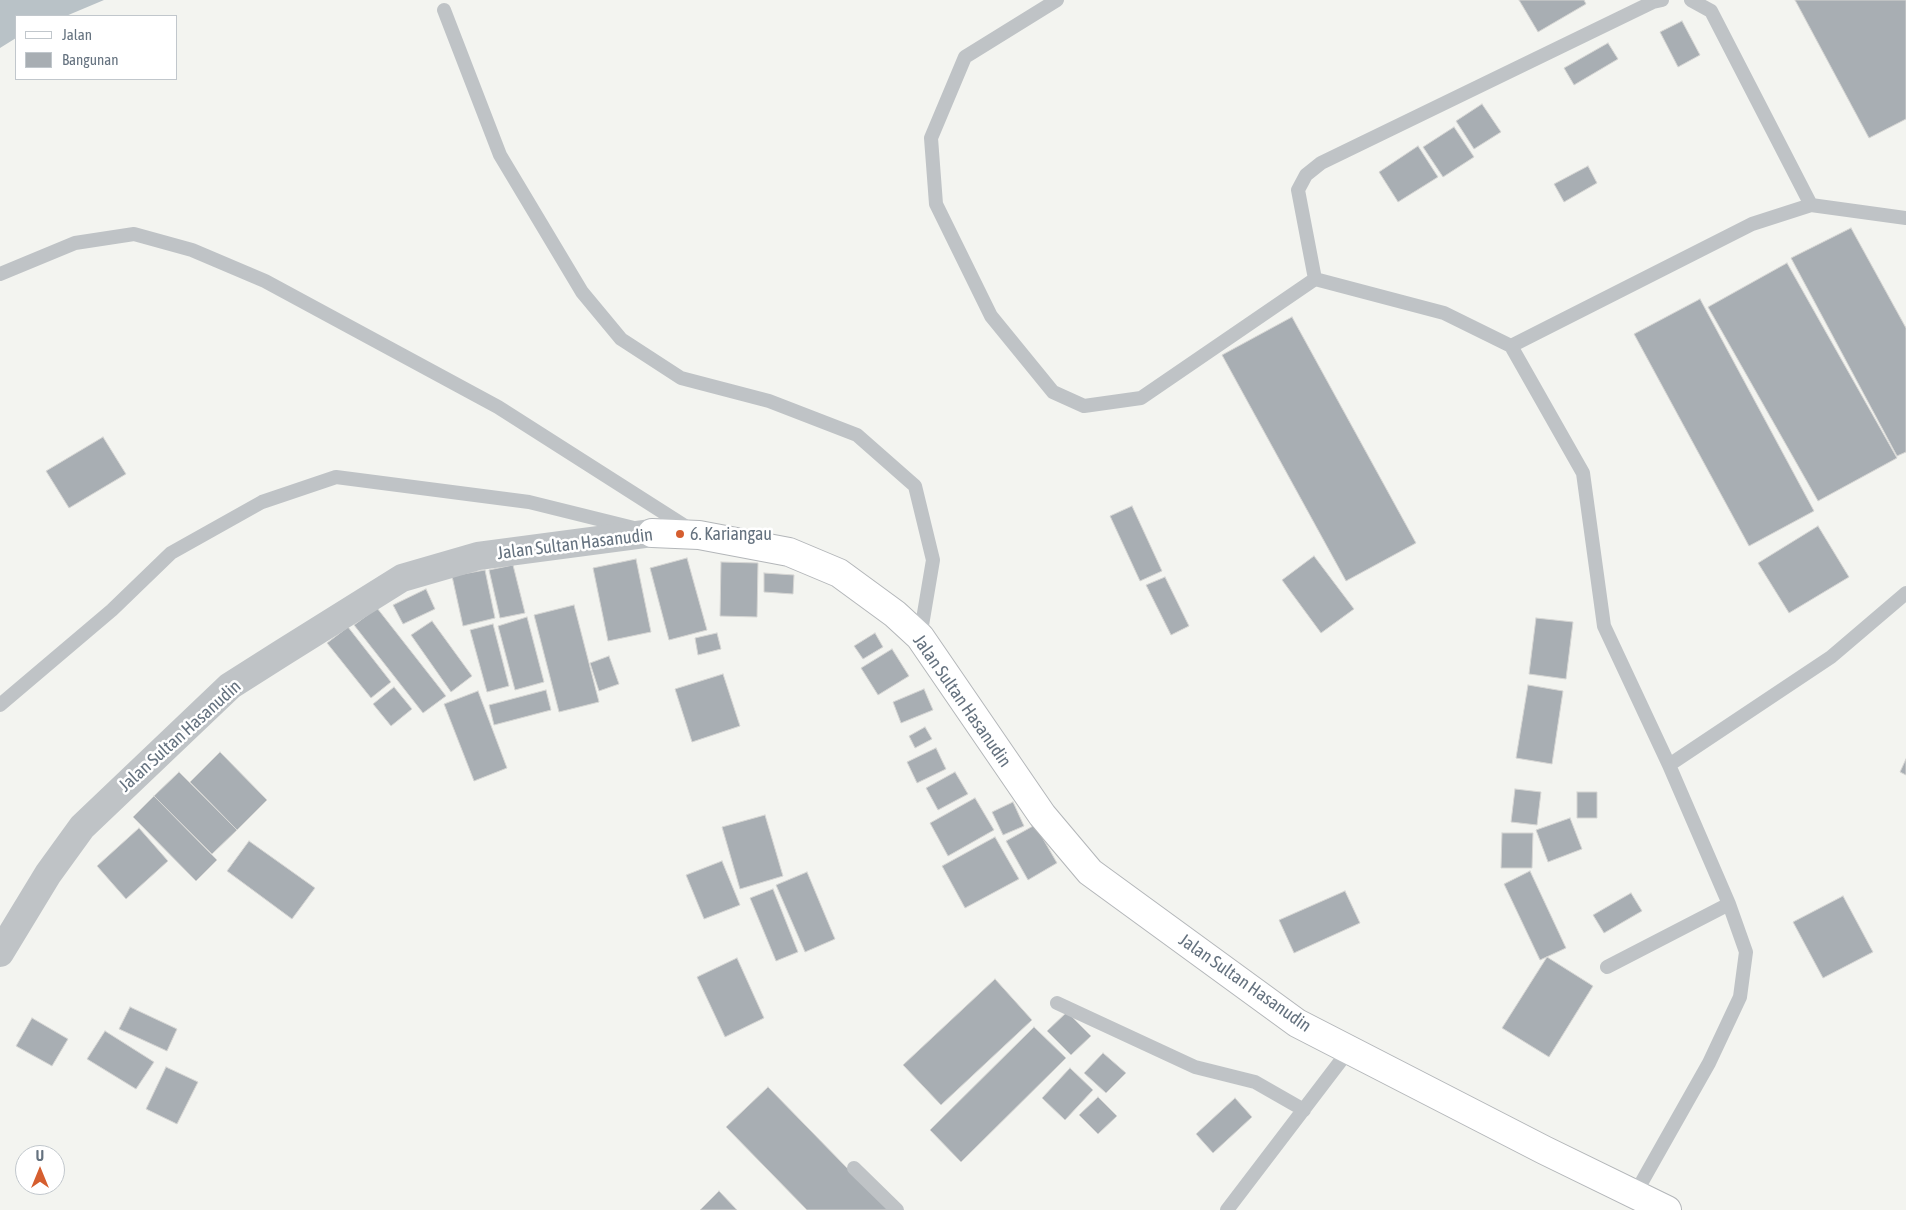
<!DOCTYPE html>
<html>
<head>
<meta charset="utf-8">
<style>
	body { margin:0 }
	#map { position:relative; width:1906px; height:1210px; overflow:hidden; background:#f3f4f0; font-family:"Asap Condensed",sans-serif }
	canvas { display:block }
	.legend { position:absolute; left:15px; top:15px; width:162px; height:65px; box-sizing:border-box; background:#fff; border:1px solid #c1c7cc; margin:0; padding:6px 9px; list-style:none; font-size:15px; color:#65727f }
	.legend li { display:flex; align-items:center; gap:10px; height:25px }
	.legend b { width:25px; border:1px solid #c1c7cc }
	.north { position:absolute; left:15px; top:1145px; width:50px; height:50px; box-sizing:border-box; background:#fff; border:1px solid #c1c7cc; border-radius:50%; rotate:0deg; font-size:14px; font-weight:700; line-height:20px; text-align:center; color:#65727f }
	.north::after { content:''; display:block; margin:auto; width:18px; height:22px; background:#d55e2f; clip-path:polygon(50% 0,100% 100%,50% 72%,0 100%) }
</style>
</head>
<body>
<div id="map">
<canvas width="1906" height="1210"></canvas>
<ul class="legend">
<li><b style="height:6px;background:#fff"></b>Jalan</li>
<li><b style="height:14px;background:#a8aeb3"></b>Bangunan</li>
</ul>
<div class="north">U</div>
</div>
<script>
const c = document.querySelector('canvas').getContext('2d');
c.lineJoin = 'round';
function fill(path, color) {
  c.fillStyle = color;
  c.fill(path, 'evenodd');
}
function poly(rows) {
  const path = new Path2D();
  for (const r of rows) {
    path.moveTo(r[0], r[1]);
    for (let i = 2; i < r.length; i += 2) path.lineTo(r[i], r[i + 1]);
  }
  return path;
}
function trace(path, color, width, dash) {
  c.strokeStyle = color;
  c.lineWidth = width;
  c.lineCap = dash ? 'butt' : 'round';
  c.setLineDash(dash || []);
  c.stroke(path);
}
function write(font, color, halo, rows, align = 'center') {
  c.font = font + ' "Asap Condensed",sans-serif';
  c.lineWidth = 5;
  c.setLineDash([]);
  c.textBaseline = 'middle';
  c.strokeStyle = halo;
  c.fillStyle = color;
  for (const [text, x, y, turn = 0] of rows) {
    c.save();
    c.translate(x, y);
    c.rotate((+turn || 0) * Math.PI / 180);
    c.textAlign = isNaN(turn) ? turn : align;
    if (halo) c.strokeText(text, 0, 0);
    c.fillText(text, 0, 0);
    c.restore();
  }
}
fill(poly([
	[0,0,104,0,66,16,16,16,16,38,0,48]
]), '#b9c2c7');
const building = poly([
	[1519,0,1584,0,1586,4,1538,32,1519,0],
	[1795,0,1906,0,1906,119,1869,138,1795,0],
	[1682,21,1700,55,1678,67,1660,32,1682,21],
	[1608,43,1618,59,1574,85,1564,68,1608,43],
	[1482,104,1501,132,1474,149,1456,121,1482,104],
	[1454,127,1474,157,1443,177,1423,147,1454,127],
	[1418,146,1438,177,1398,202,1379,172,1418,146],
	[1588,166,1597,183,1564,202,1554,184,1588,166],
	[1851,228,1906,328,1906,452,1897,456,1791,258,1851,228],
	[1787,263,1897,458,1818,501,1708,307,1787,263],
	[1700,299,1814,511,1749,546,1634,334,1700,299],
	[1292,317,1416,543,1346,581,1222,355,1292,317],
	[103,437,126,474,69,508,46,471,103,437],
	[1132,506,1162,571,1140,581,1110,516,1132,506],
	[1818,526,1849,577,1789,613,1758,563,1818,526],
	[1314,556,1354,609,1321,633,1282,580,1314,556],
	[687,558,707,630,669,640,650,568,687,558],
	[636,559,651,632,608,641,593,568,636,559],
	[721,562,758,563,757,617,720,616,721,562],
	[513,565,525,613,500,618,489,570,513,565],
	[485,570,495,618,463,626,452,576,485,570],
	[764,573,794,575,793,594,764,592,764,573],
	[1165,577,1189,626,1171,635,1146,585,1165,577],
	[426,589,435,609,403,624,393,605,426,589],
	[574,605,599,702,559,712,534,615,574,605],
	[377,608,446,696,423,713,354,625,377,608],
	[527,617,544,682,515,690,498,626,527,617],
	[1536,618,1573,622,1566,679,1529,674,1536,618],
	[432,621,472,676,451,692,411,635,432,621],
	[493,624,509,686,487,692,470,630,493,624],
	[348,627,391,682,371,698,327,643,348,627],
	[717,633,721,649,698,655,695,638,717,633],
	[875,633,883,647,863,659,854,646,875,633],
	[892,649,909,676,878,695,861,668,892,649],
	[609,656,619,684,599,691,590,663,609,656],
	[723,674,740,726,692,742,675,689,723,674],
	[1528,685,1563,691,1552,764,1516,758,1528,685],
	[394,687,412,709,391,726,373,704,394,687],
	[924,689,933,710,901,723,893,702,924,689],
	[546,690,551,710,494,725,489,705,546,690],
	[478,691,507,768,474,781,444,704,478,691],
	[925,727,932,739,915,748,909,736,925,727],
	[936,748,946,769,917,783,907,762,936,748],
	[220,752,267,800,237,830,190,782,220,752],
	[1906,759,1906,775,1900,772,1906,759],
	[179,772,237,830,212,854,154,796,179,772],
	[955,772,968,794,938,810,926,788,955,772],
	[1515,789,1541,792,1537,825,1511,822,1515,789],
	[1577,792,1597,792,1597,818,1577,818,1577,792],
	[154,796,217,860,196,881,133,817,154,796],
	[975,798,994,830,948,856,930,823,975,798],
	[1013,802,1024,826,1003,835,992,812,1013,802],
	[765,815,783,876,740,889,722,827,765,815],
	[1570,818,1582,849,1548,862,1536,830,1570,818],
	[1035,825,1057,863,1028,880,1006,841,1035,825],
	[139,828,168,861,126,899,97,866,139,828],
	[1502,833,1533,833,1532,868,1501,868,1502,833],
	[995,837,1019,879,965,908,942,866,995,837],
	[249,841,315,888,292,919,227,871,249,841],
	[722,861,740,905,704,919,686,875,722,861],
	[1530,871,1566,948,1540,960,1504,884,1530,871],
	[807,872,835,939,805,952,776,885,807,872],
	[773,889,798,952,776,961,750,898,773,889],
	[1345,891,1360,923,1294,953,1279,920,1345,891],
	[1631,893,1642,911,1604,933,1593,915,1631,893],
	[1843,896,1873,952,1823,978,1793,922,1843,896],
	[1547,957,1593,986,1549,1057,1502,1028,1547,957],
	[737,958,764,1018,725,1037,697,977,737,958],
	[995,979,1032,1020,941,1105,903,1065,995,979],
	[130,1007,177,1029,167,1051,119,1029,130,1007],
	[1067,1012,1091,1036,1071,1055,1047,1031,1067,1012],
	[32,1018,68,1039,52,1066,16,1046,32,1018],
	[1034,1027,1066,1058,961,1162,930,1130,1034,1027],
	[105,1031,154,1062,136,1089,87,1059,105,1031],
	[1103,1053,1126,1073,1106,1093,1084,1073,1103,1053],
	[166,1067,198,1082,177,1124,146,1109,166,1067],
	[1070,1068,1093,1090,1065,1120,1042,1098,1070,1068],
	[768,1087,888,1210,807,1210,726,1127,768,1087],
	[1098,1097,1117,1116,1098,1134,1079,1115,1098,1097],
	[1235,1098,1252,1117,1213,1153,1196,1134,1235,1098],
	[719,1191,737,1210,700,1210,719,1191]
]);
fill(building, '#a8aeb3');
trace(building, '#d5d5d3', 1);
const primary = poly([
	[652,533,699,535,789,552,839,573,895,614,920,637,1042,815,1090,872,1297,1023,1544,1150,1667,1210]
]);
trace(primary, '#b3b6b9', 30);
trace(poly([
	[1057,0,965,57,931,138,936,204,991,316,1053,392,1084,406,1141,398,1315,279,1298,190,1306,175,1321,163,1653,2,1662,0],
	[1691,0,1711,11,1811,205],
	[444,10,500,155,582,292,621,339,681,378,769,401,857,435,915,486,933,560,920,637],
	[0,274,75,243,134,234,192,250,265,281,498,407,691,530],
	[1315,279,1444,313,1511,346,1583,473,1604,626,1669,765,1729,904,1746,952,1740,997,1709,1063,1635,1194],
	[1511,346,1752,224,1811,205,1906,218],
	[0,705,112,610,171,553,262,502,336,477,529,502,634,528],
	[1669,765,1831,657,1906,593],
	[1607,967,1729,904],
	[1057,1003,1195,1067,1255,1082,1304,1110],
	[854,1168,897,1210],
	[1227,1210,1349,1050]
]), '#bfc3c6', 14);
trace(poly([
	[0,953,48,874,82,827,230,686,282,653,402,578,478,556,652,533]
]), '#bfc3c6', 28);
trace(primary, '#fff', 28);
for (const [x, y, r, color] of [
	[680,534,5,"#d55e2f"]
]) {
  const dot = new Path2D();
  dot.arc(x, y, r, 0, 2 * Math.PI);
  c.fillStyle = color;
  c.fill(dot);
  trace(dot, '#fff', 2);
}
write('18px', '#65727f', '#fff', [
	["6. Kariangau",690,534]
], 'left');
write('18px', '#65727f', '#fff', [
	["Jalan Sultan Hasanudin",575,544,-7],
	["Jalan Sultan Hasanudin",962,701,55],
	["Jalan Sultan Hasanudin",180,736,-42],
	["Jalan Sultan Hasanudin",1245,983,35]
]);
</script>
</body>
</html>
